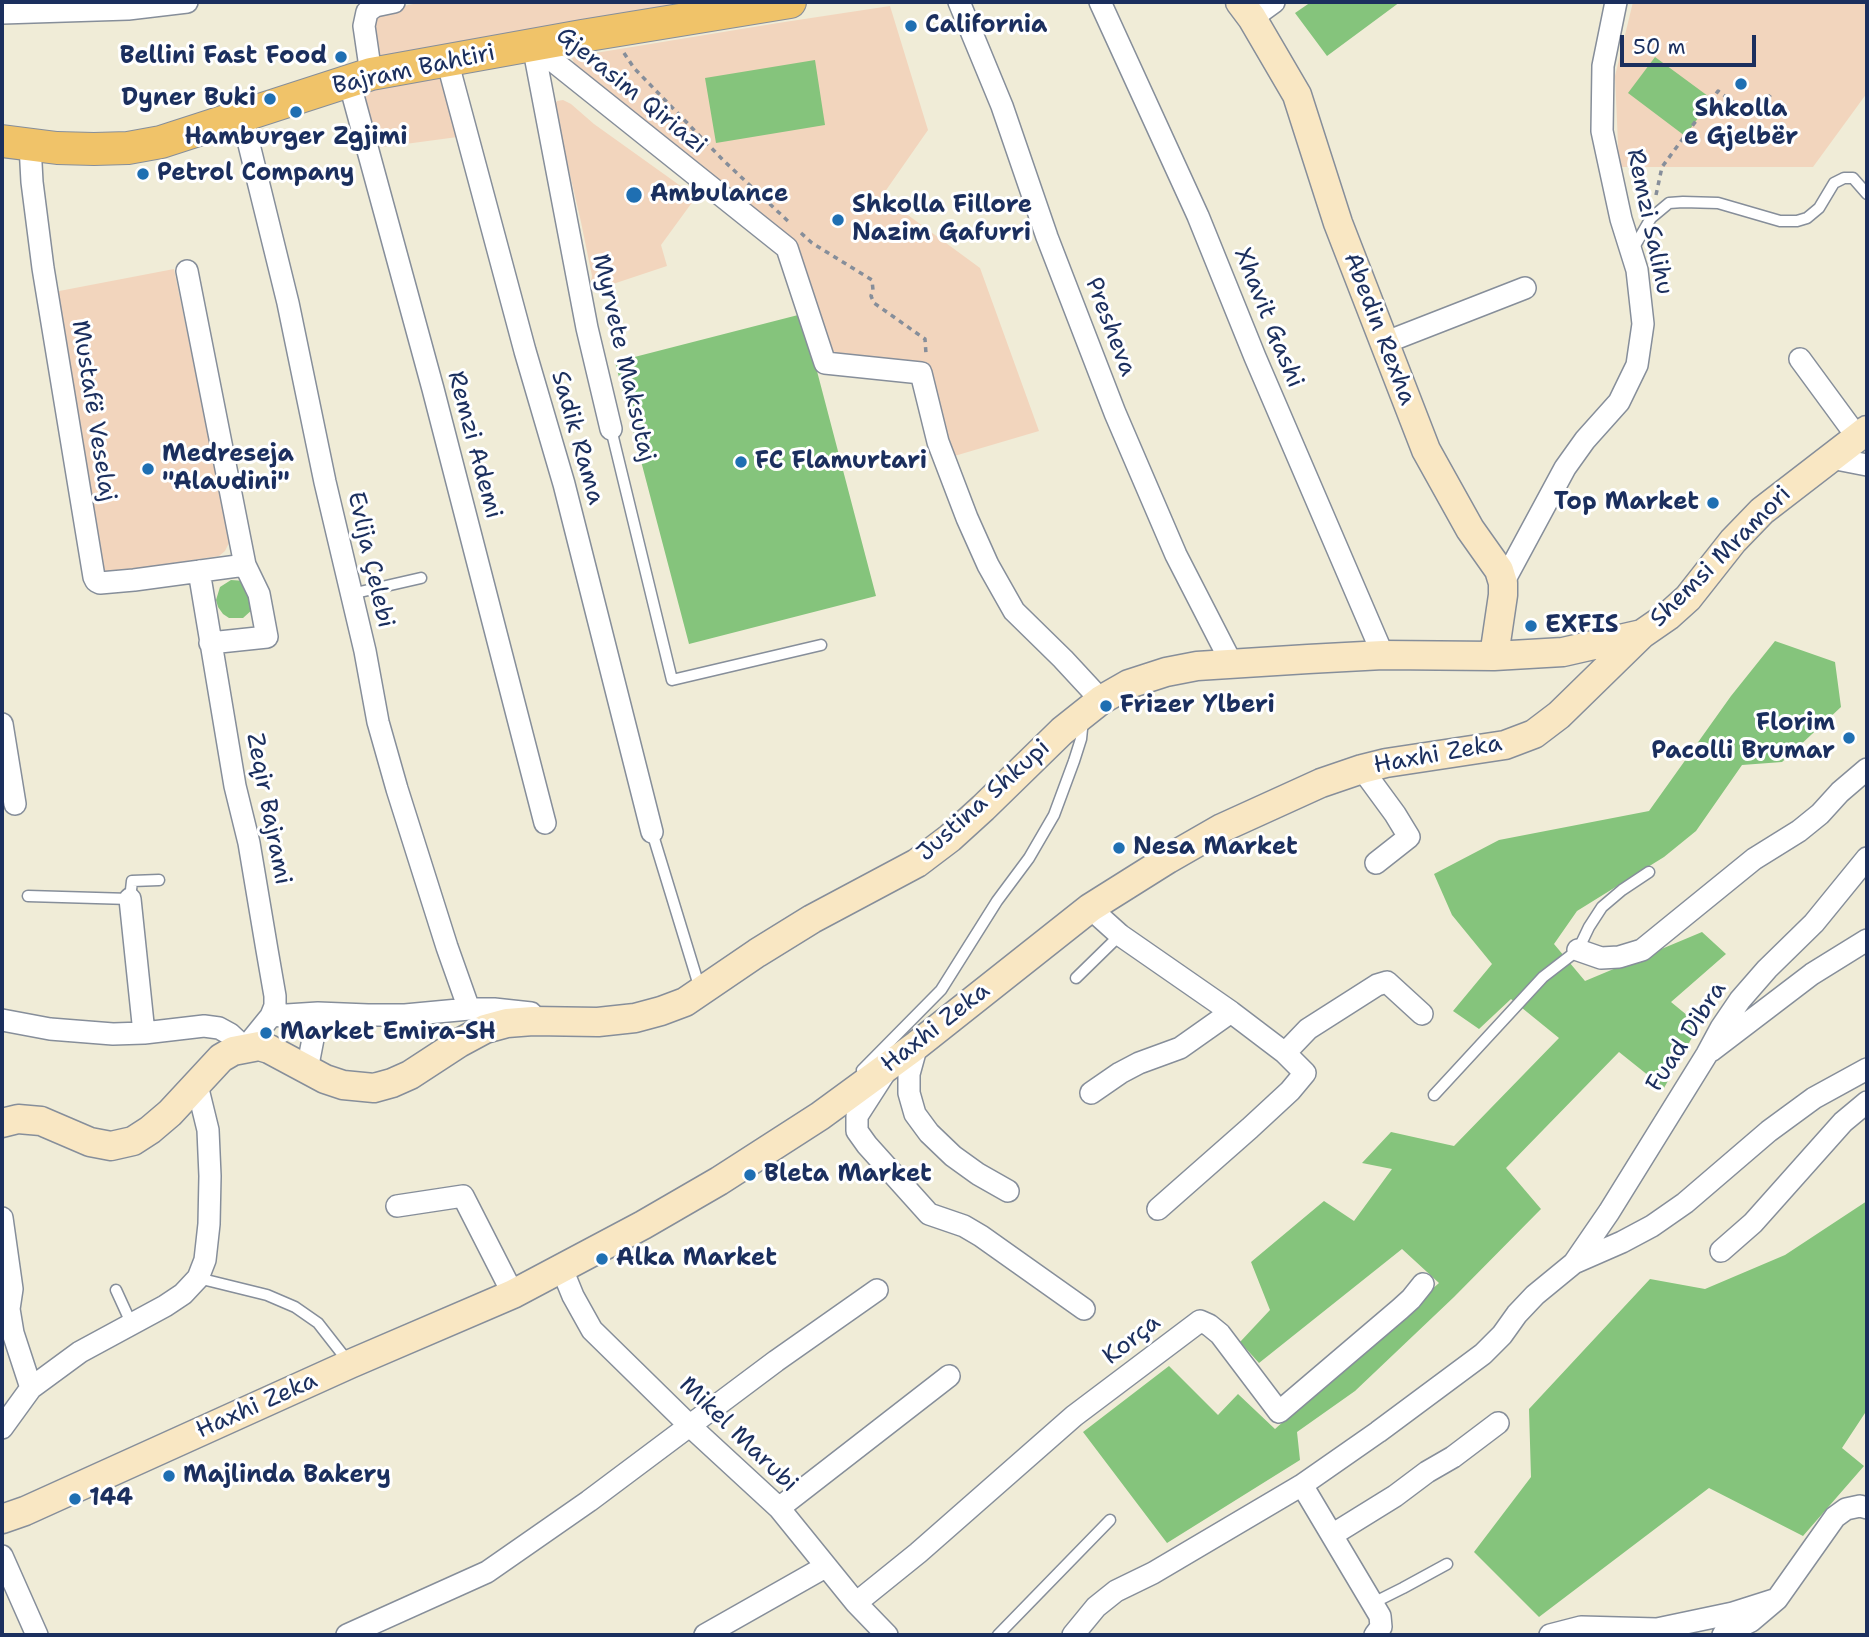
<!DOCTYPE html>
<html>
<head>
<meta charset="utf-8">
<style>
	body { margin:0 }
	#map { position:relative; width:1869px; height:1637px; overflow:hidden; background:#f0ecd7; font-family:"Shantell Sans",sans-serif }
	canvas { display:block }
	.frame { position:absolute; inset:0; border:4px solid #1b2f5e; pointer-events:none }
	.scale { position:absolute; left:1620px; top:35px; width:136px; height:32px; box-sizing:border-box; border:4px solid #1b2f5e; border-top:0; padding-left:9px; font-size:21px; line-height:24px; white-space:nowrap; color:#1b2f5e; -webkit-text-stroke:5px #fff; paint-order:stroke }
</style>
</head>
<body>
<div id="map">
<canvas width="1869" height="1637"></canvas>
<div class="frame"></div>
<div class="scale">50 m</div>
</div>
<script>
const c = document.querySelector('canvas').getContext('2d');
c.lineJoin = 'round';
function fill(path, color) {
  c.fillStyle = color;
  c.fill(path, 'evenodd');
}
function poly(rows) {
  const path = new Path2D();
  for (const r of rows) {
    path.moveTo(r[0], r[1]);
    for (let i = 2; i < r.length; i += 2) path.lineTo(r[i], r[i + 1]);
  }
  return path;
}
function trace(path, color, width, dash) {
  c.strokeStyle = color;
  c.lineWidth = width;
  c.lineCap = dash ? 'butt' : 'round';
  c.setLineDash(dash || []);
  c.stroke(path);
}
function write(font, color, halo, rows, align = 'center') {
  c.font = font + ' "Shantell Sans",sans-serif';
  c.lineWidth = 6;
  c.setLineDash([]);
  c.textBaseline = 'middle';
  c.strokeStyle = halo;
  c.fillStyle = color;
  for (const [text, x, y, turn = 0] of rows) {
    c.save();
    c.translate(x, y);
    c.rotate((+turn || 0) * Math.PI / 180);
    c.textAlign = isNaN(turn) ? turn : align;
    if (halo) c.strokeText(text, 0, 0);
    c.fillText(text, 0, 0);
    c.restore();
  }
}
fill(poly([
	[423,2,707,2,374,58,374,12],
	[1633,2,1867,2,1867,93,1813,167,1619,167,1615,76],
	[890,6,928,130,882,196,980,268,1039,431,951,457,926,366,828,356,791,245,594,82,574,63,572,58,577,56,778,23],
	[447,60,465,136,368,149,349,81],
	[563,100,571,104,594,124,696,197,661,245,667,266,592,291,590,285,592,276,581,222,554,106,557,101],
	[174,269,229,535,229,543,225,551,219,556,107,573,100,565,54,292]
]), '#f2d5bd');
fill(poly([
	[1311,2,1400,2,1327,56,1295,13],
	[1655,57,1712,99,1685,136,1628,93],
	[815,60,825,125,716,143,705,78],
	[802,314,876,596,689,644,615,362],
	[231,580,245,581,253,609,243,618,229,618,223,614,218,607,216,600,220,587],
	[1775,641,1835,662,1841,707,1782,762,1742,765,1696,831,1664,857,1577,911,1554,944,1585,981,1702,932,1726,954,1671,1002,1699,1025,1664,1088,1619,1052,1506,1168,1541,1209,1454,1297,1355,1391,1297,1432,1300,1460,1167,1543,1083,1432,1169,1366,1218,1415,1238,1394,1275,1429,1439,1283,1402,1249,1259,1363,1240,1342,1270,1310,1251,1262,1324,1201,1354,1221,1392,1169,1362,1163,1391,1132,1454,1146,1559,1038,1511,999,1479,1029,1453,1011,1492,964,1452,915,1434,874,1499,840,1649,811,1731,696],
	[1867,1201,1867,1410,1842,1448,1864,1466,1803,1536,1709,1488,1539,1617,1474,1552,1531,1477,1529,1409,1650,1279,1705,1289,1785,1255]
]), '#85c47c');
const lane = poly([
	[1633,249,1651,218,1669,203,1683,202,1718,203,1780,221,1797,221,1807,218,1819,208,1834,183,1844,178,1853,178,1867,194],
	[611,429,672,680,821,645],
	[351,594,421,578],
	[652,832,700,989],
	[28,896,130,899,132,881,159,880],
	[1076,978,1120,935],
	[862,1070,941,990,997,901,1029,858,1054,815,1074,761,1081,739,1083,719],
	[1434,1095,1543,977,1578,950,1589,927,1602,907,1622,890,1649,872],
	[198,1278,267,1295,295,1307,318,1323,350,1364],
	[116,1290,132,1325],
	[1373,1603,1403,1588,1447,1564],
	[998,1635,1110,1520]
]);
const street = poly([
	[959,2,1002,106,1047,237,1115,413,1176,555,1232,664],
	[1100,2,1198,216,1255,357,1383,655],
	[2,13,128,9,187,2],
	[1252,18,1274,2],
	[533,45,787,248,825,363,921,373,938,442,967,518,988,565,1014,611,1063,659,1101,700],
	[533,45,587,328,611,429],
	[447,60,525,351,564,484,652,832],
	[371,74,364,26,367,12,375,6,394,2],
	[349,81,433,389,545,823],
	[242,116,288,303,325,482,365,651,378,722,397,789,447,947,469,1009],
	[30,145,32,182,43,268,94,577,96,581,100,583,134,580,245,565,187,271],
	[1384,343,1525,288],
	[1800,359,1858,438],
	[1831,458,1867,465],
	[1503,583,1565,468,1585,440,1619,402,1637,365,1643,324,1637,270,1621,219,1602,131,1603,66,1616,2],
	[210,643,267,637,259,594,245,565],
	[2,724,15,804],
	[1362,769,1395,814,1409,837,1376,863],
	[130,899,144,1033],
	[1090,908,1120,935,1231,1012,1285,1053,1305,1073,1290,1091,1250,1128,1158,1209],
	[1578,950,1601,958,1619,957,1642,950,1754,859,1799,831,1820,814,1840,792,1867,769],
	[271,1016,318,1013,368,1015,405,1015,469,1009,494,1009,531,1013],
	[2,1020,50,1029,113,1034,144,1033,204,1026,219,1028,230,1034,245,1048,271,1016,275,1006,275,996,267,950,249,843,235,786,199,571],
	[917,1045,909,1074,909,1093,915,1114,929,1133,953,1156,978,1174,1008,1191],
	[1711,1051,1812,974,1867,940],
	[1285,1053,1308,1029,1377,985,1387,982,1422,1014],
	[307,1070,318,1013],
	[884,1074,857,1116,857,1131,867,1145,929,1214,964,1226,981,1236,1084,1309],
	[1091,1093,1120,1073,1139,1063,1180,1048,1231,1012],
	[397,1206,463,1196,513,1294],
	[2,1218,12,1289,9,1309,13,1333,31,1388],
	[1721,1251,1753,1223,1843,1122,1867,1102],
	[1574,1263,1609,1212,1707,1054,1721,1028,1740,1000,1767,969,1814,923,1867,858],
	[562,1269,573,1296,592,1330,690,1426,779,1508,856,1603,887,1635],
	[2,1428,31,1388,80,1352,165,1306,183,1294,198,1278,205,1260,209,1224,210,1176,208,1130,197,1085],
	[1302,1485,1380,1616,1381,1627,1375,1635],
	[779,1508,949,1376],
	[1332,1535,1395,1496,1427,1472,1453,1457,1498,1423],
	[2,1556,37,1635],
	[856,1603,918,1553,1074,1416,1200,1321,1209,1325,1220,1334,1279,1412,1400,1309,1411,1299,1423,1284],
	[347,1635,487,1572,589,1501,776,1361,877,1290],
	[705,1635,825,1567],
	[1073,1635,1096,1607,1116,1591,1153,1573,1302,1485,1378,1432,1483,1354,1502,1335,1517,1314,1535,1295,1574,1263,1622,1242,1652,1226,1685,1203,1769,1131,1814,1098,1867,1069],
	[1550,1635,1581,1627,1657,1629,1733,1613,1777,1599],
	[1723,1635,1751,1621,1777,1599,1835,1517,1846,1509,1860,1506,1867,1508]
]);
const secondary = poly([
	[1240,2,1252,18,1297,95,1338,223,1426,450,1470,529,1499,570,1503,583,1503,595,1494,656],
	[2,1123,18,1119,41,1121,90,1142,111,1146,133,1141,150,1130,170,1113,221,1058,233,1051,259,1046,269,1049,325,1079,343,1085,374,1088,392,1083,410,1075,459,1043,485,1029,507,1023,533,1021,598,1022,635,1018,661,1011,685,1002,757,953,812,919,917,863,950,838,983,808,1062,731,1101,700,1129,684,1166,672,1197,666,1308,659,1383,655,1494,656,1563,652,1642,634],
	[2,1519,25,1511,350,1364,513,1294,643,1225,719,1181,820,1116,917,1045,1090,908,1168,859,1222,828,1321,783,1362,769,1386,763,1505,745,1534,734,1559,715,1642,634,1668,616,1688,598,1733,541,1762,511,1867,430]
]);
const primary = poly([
	[2,141,57,148,94,149,128,148,161,142,371,74,582,36,790,2]
]);
trace(lane, '#868e9a', 13);
trace(street, '#868e9a', 24);
trace(secondary, '#868e9a', 31);
trace(primary, '#868e9a', 34);
trace(poly([
	[624,53,634,68,723,160,790,223],
	[1656,195,1662,167,1718,91,1754,117,1771,94],
	[801,233,812,243,872,280,873,290,871,296,874,303,925,339,926,354]
]), '#868e9a', 3.5, [5, 5]);
trace(lane, '#fff', 10);
trace(street, '#fff', 21);
trace(secondary, '#f9e7c3', 28);
trace(primary, '#f0c369', 32);
for (const [x, y, r, color] of [
	[911,26,7,"#1f6fb2"],
	[341,57,7,"#1f6fb2"],
	[1741,84,7,"#1f6fb2"],
	[270,99,7,"#1f6fb2"],
	[296,112,7,"#1f6fb2"],
	[143,174,7,"#1f6fb2"],
	[634,195,9,"#1f6fb2"],
	[838,220,7,"#1f6fb2"],
	[741,462,7,"#1f6fb2"],
	[148,469,7,"#1f6fb2"],
	[1713,503,7,"#1f6fb2"],
	[1531,626,7,"#1f6fb2"],
	[1106,706,7,"#1f6fb2"],
	[1849,738,7,"#1f6fb2"],
	[1119,848,7,"#1f6fb2"],
	[266,1033,7,"#1f6fb2"],
	[750,1175,7,"#1f6fb2"],
	[602,1259,7,"#1f6fb2"],
	[169,1476,7,"#1f6fb2"],
	[75,1499,7,"#1f6fb2"]
]) {
  const dot = new Path2D();
  dot.arc(x, y, r, 0, 2 * Math.PI);
  c.fillStyle = color;
  c.fill(dot);
  trace(dot, '#fff', 2.5);
}
write('bold 24px', '#1b2f5e', '#fff', [
	["California",925,26],
	["Bellini Fast Food",327,57,"right"],
	["Dyner Buki",256,99,"right"],
	["Shkolla",1741,110,"center"],
	["e Gjelbër",1741,138,"center"],
	["Hamburger Zgjimi",296,138,"center"],
	["Petrol Company",157,174],
	["Ambulance",650,195],
	["Shkolla Fillore",852,206],
	["Nazim Gafurri",852,234],
	["Medreseja",162,455],
	["\"Alaudini\"",162,483],
	["FC Flamurtari",755,462],
	["Top Market",1699,503,"right"],
	["EXFIS",1545,626],
	["Frizer Ylberi",1120,706],
	["Florim",1835,724,"right"],
	["Pacolli Brumar",1835,752,"right"],
	["Nesa Market",1133,848],
	["Market Emira-SH",280,1033],
	["Bleta Market",764,1175],
	["Alka Market",616,1259],
	["Majlinda Bakery",183,1476],
	["144",89,1499]
], 'left');
write('24px', '#1b2f5e', '#fff', [
	["Bajram Bahtiri",414,70,-12],
	["Gjerasim Qiriazi",631,91,39],
	["Remzi Salihu",1649,222,78],
	["Xhavit Gashi",1268,318,68],
	["Presheva",1110,327,69],
	["Abedin Rexha",1379,329,69],
	["Myrvete Maksutaj",623,358,77],
	["Mustafë Veselaj",93,411,81],
	["Sadik Rama",577,438,74],
	["Remzi Ademi",474,445,75],
	["Shemsi Mramori",1721,557,-45],
	["Evlija Çelebi",370,560,77],
	["Haxhi Zeka",1438,755,-10],
	["Justina Shkupi",984,801,-42],
	["Zeqir Bajrami",268,809,79],
	["Haxhi Zeka",936,1028,-38],
	["Fuad Dibra",1687,1037,-57],
	["Korça",1132,1340,-38],
	["Haxhi Zeka",257,1406,-24],
	["Mikel Marubi",738,1435,44]
]);
</script>
</body>
</html>
